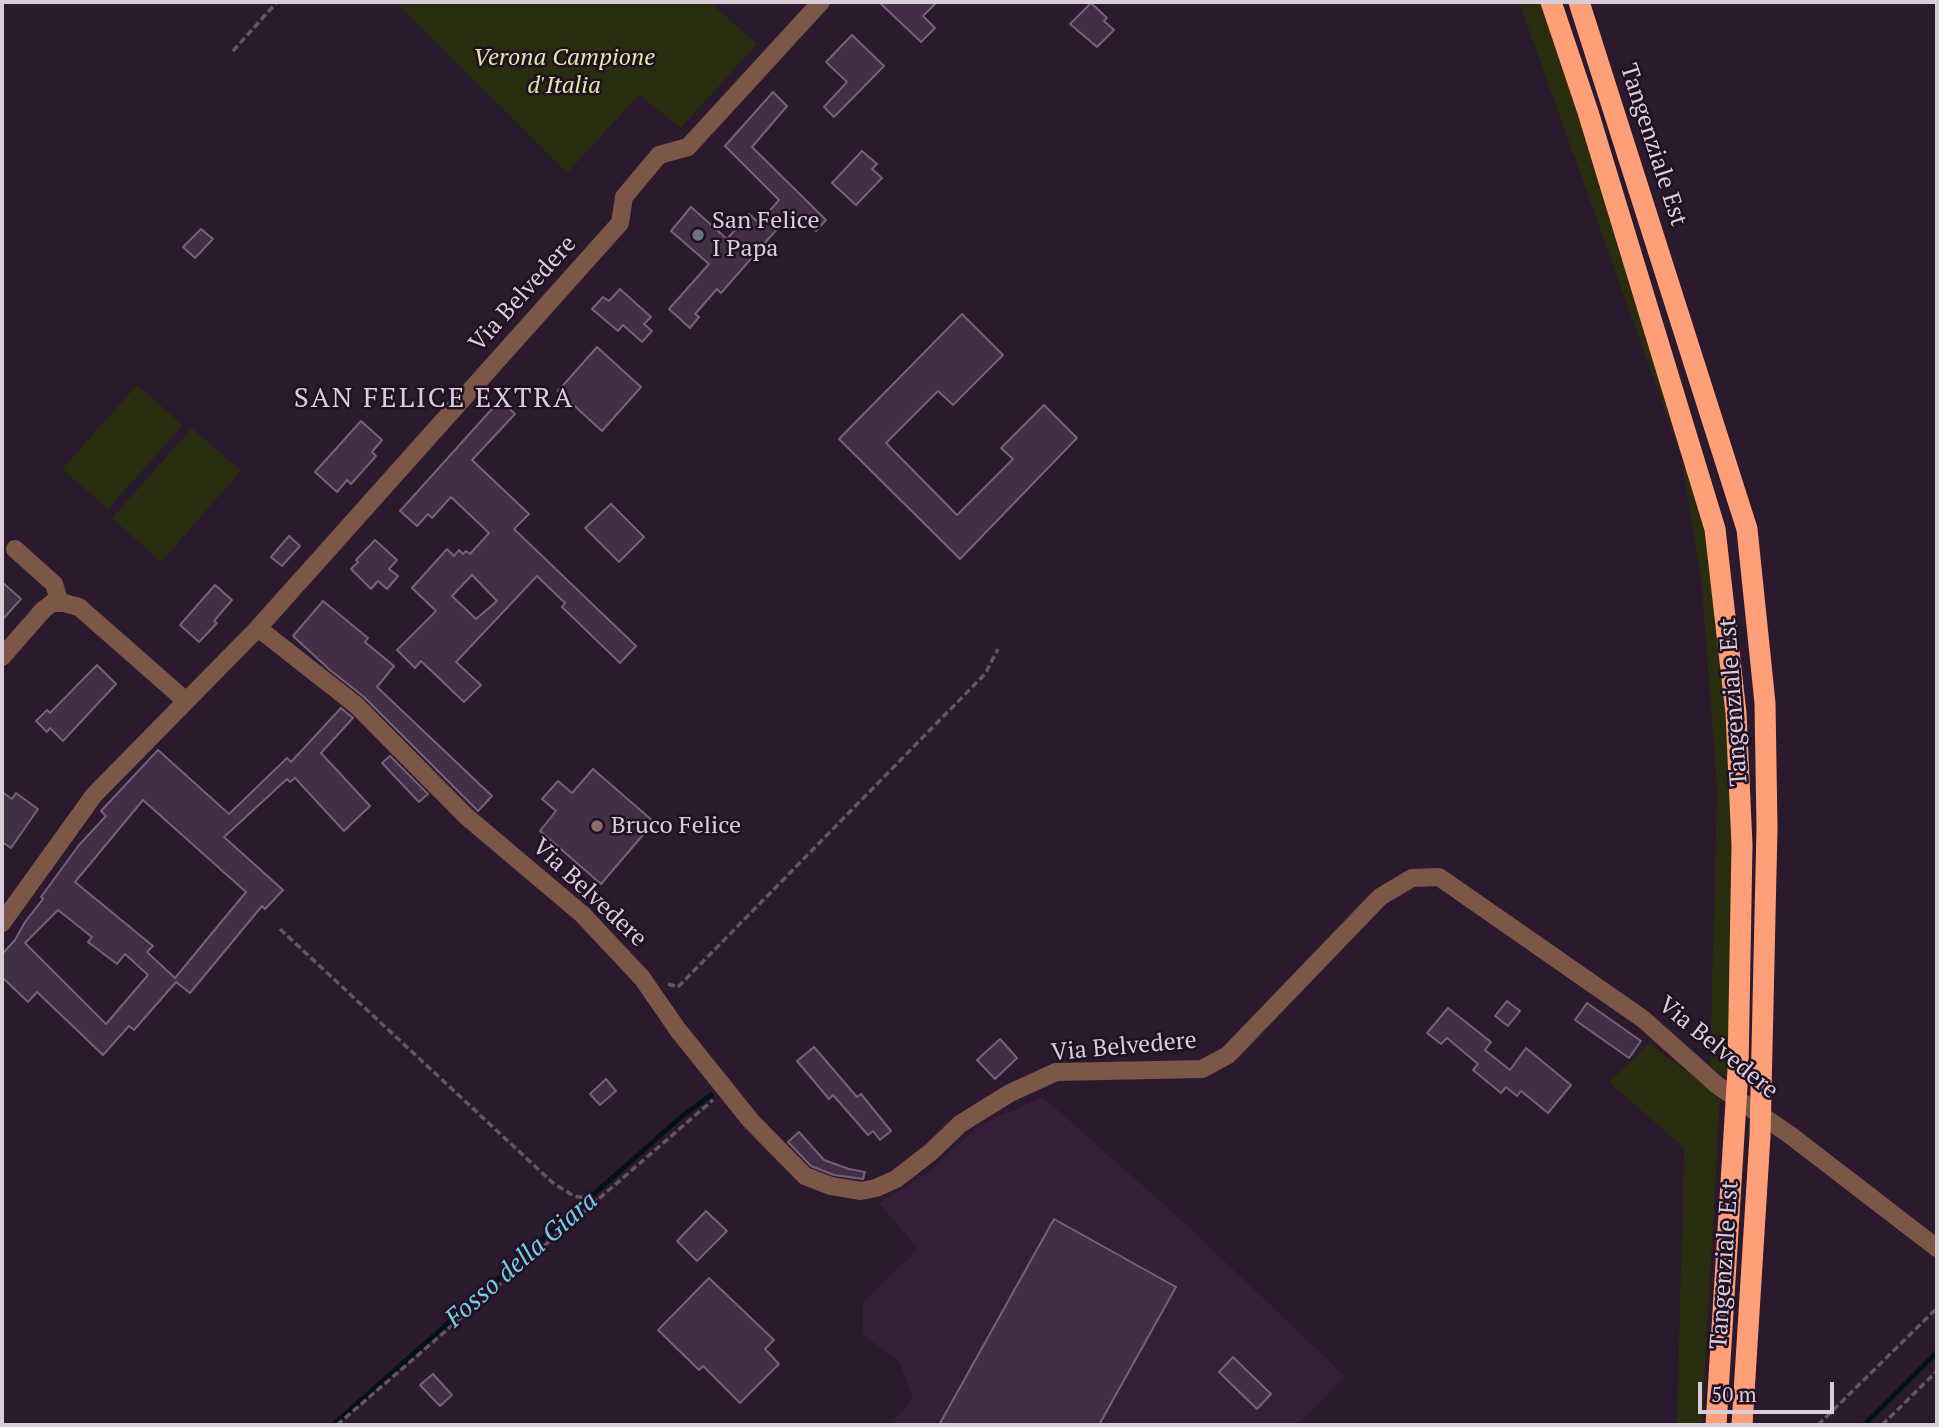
<!DOCTYPE html>
<html>
<head>
<meta charset="utf-8">
<style>
	body { margin:0 }
	#map { position:relative; width:1939px; height:1427px; overflow:hidden; background:#2b192d; font-family:"PT Serif",serif }
	canvas { display:block }
	.frame { position:absolute; inset:0; border:4px solid #d9cdda; pointer-events:none }
	.scale { position:absolute; left:1698px; top:1382px; width:136px; height:32px; box-sizing:border-box; border:4px solid #d9cdda; border-top:0; padding-left:9px; font-size:21px; line-height:24px; white-space:nowrap; color:#d9cdda; -webkit-text-stroke:5px #210f23; paint-order:stroke }
</style>
</head>
<body>
<div id="map">
<canvas width="1939" height="1427"></canvas>
<div class="frame"></div>
<div class="scale">50 m</div>
</div>
<script>
const c = document.querySelector('canvas').getContext('2d');
c.lineJoin = 'round';
function fill(path, color) {
  c.fillStyle = color;
  c.fill(path, 'evenodd');
}
function poly(rows) {
  const path = new Path2D();
  for (const r of rows) {
    path.moveTo(r[0], r[1]);
    for (let i = 2; i < r.length; i += 2) path.lineTo(r[i], r[i + 1]);
  }
  return path;
}
function trace(path, color, width, dash) {
  c.strokeStyle = color;
  c.lineWidth = width;
  c.lineCap = dash ? 'butt' : 'round';
  c.setLineDash(dash || []);
  c.stroke(path);
}
function write(font, color, halo, rows, align = 'center') {
  c.font = font + ' "PT Serif",serif';
  c.lineWidth = 5;
  c.setLineDash([]);
  c.textBaseline = 'middle';
  c.strokeStyle = halo;
  c.fillStyle = color;
  for (const [text, x, y, turn = 0] of rows) {
    c.save();
    c.translate(x, y);
    c.rotate((+turn || 0) * Math.PI / 180);
    c.textAlign = isNaN(turn) ? turn : align;
    if (halo) c.strokeText(text, 0, 0);
    c.fillText(text, 0, 0);
    c.restore();
  }
}
fill(poly([
	[1043,1097,1178,1217,1345,1376,1297,1425,890,1425,913,1398,898,1360,863,1335,863,1303,918,1249,879,1203,927,1173,979,1125]
]), '#351e38');
fill(poly([
	[395,2,710,2,757,44,681,128,639,95,567,173],
	[1519,2,1555,2,1704,487,1742,766,1732,1082,1710,1066,1717,788,1702,588,1682,458],
	[137,385,183,425,108,509,62,469],
	[192,428,241,471,161,562,112,518],
	[1649,1043,1706,1086,1720,1099,1702,1425,1677,1425,1684,1148,1609,1082]
]), '#292d0f');
trace(poly([
	[333,1425,681,1117,711,1095],
	[1864,1425,1937,1352]
]), '#011115', 5);
const building = poly([
	[879,2,937,2,923,16,935,28,921,42,879,2],
	[1091,3,1107,18,1104,21,1114,30,1097,47,1070,24,1091,3],
	[852,35,884,66,834,117,824,107,847,82,826,62,852,35],
	[773,92,787,106,752,147,826,220,816,231,803,218,801,221,792,212,721,293,717,289,695,314,699,317,690,328,669,309,709,264,671,231,691,207,727,239,749,214,759,223,779,200,725,146,773,92],
	[862,151,877,164,872,169,882,178,856,205,832,183,862,151],
	[201,229,213,239,195,258,183,247,201,229],
	[620,289,651,317,644,324,652,331,642,342,623,325,618,331,592,309,603,297,609,301,620,289],
	[962,314,1003,355,953,405,938,391,886,443,957,515,1013,459,1001,448,1044,405,1077,438,960,559,839,439,962,314],
	[597,347,641,387,602,431,558,391,597,347],
	[500,400,515,414,472,460,529,514,514,529,636,646,620,663,562,607,565,603,537,576,456,662,481,685,464,702,421,661,415,668,397,650,436,611,412,588,447,549,454,556,459,550,463,554,466,551,470,554,489,533,451,497,432,518,428,514,417,526,400,511,500,400],
	[472,575,497,601,476,619,452,596,472,575],
	[361,421,382,440,372,452,376,456,351,484,347,480,337,492,315,472,361,421],
	[611,504,644,537,619,562,585,528,611,504],
	[289,536,300,546,282,566,271,557,289,536],
	[375,540,397,560,389,569,398,576,387,589,378,581,371,589,351,569,358,562,356,560,375,540],
	[2,582,21,599,2,620,2,582],
	[215,585,232,600,214,621,217,623,199,642,180,625,215,585],
	[323,601,368,638,365,642,394,666,377,687,492,796,478,811,364,697,330,670,293,636,323,601],
	[97,665,116,684,63,741,50,728,47,732,36,721,47,710,50,713,97,665],
	[341,708,353,718,321,753,370,806,344,831,295,778,290,782,287,779,224,837,283,890,265,909,262,906,190,993,176,982,134,1030,129,1026,103,1055,37,992,28,1002,2,977,2,954,15,940,25,922,43,899,41,897,79,845,106,816,101,811,158,750,229,814,287,758,291,762,341,708],
	[143,800,246,892,175,978,147,952,153,946,75,882,143,800],
	[58,910,92,937,88,942,117,964,125,954,148,975,106,1024,25,943,58,910],
	[390,756,428,794,419,802,382,763,390,756],
	[593,769,654,822,601,884,540,831,556,811,542,799,558,781,572,793,593,769],
	[2,792,12,799,16,793,38,809,11,848,2,842,2,792],
	[1507,1001,1520,1011,1508,1026,1495,1016,1507,1001],
	[1587,1003,1641,1041,1629,1058,1575,1020,1587,1003],
	[1448,1008,1491,1042,1485,1050,1510,1070,1526,1048,1571,1085,1548,1113,1521,1091,1517,1096,1506,1087,1501,1093,1473,1070,1478,1064,1447,1038,1441,1044,1427,1033,1448,1008],
	[1000,1039,1017,1058,995,1079,977,1060,1000,1039],
	[814,1047,857,1097,861,1094,891,1131,880,1140,873,1131,868,1135,833,1095,829,1099,797,1061,814,1047],
	[606,1079,616,1091,600,1105,590,1094,606,1079],
	[799,1132,824,1160,849,1169,865,1172,863,1179,834,1175,811,1166,788,1142,799,1132],
	[706,1211,727,1231,697,1261,677,1241,706,1211],
	[1054,1219,1176,1287,1099,1425,939,1425,1054,1219],
	[709,1278,774,1340,765,1349,779,1364,740,1403,703,1366,699,1370,658,1330,709,1278],
	[1233,1357,1271,1394,1257,1409,1219,1372,1233,1357],
	[433,1374,452,1395,440,1406,420,1385,433,1374]
]);
fill(building, '#422f45');
trace(building, '#766179', 2);
trace(poly([
	[233,51,277,2],
	[280,929,553,1183,574,1196,597,1200],
	[668,984,678,987,985,674,998,649],
	[337,1425,713,1100],
	[1818,1425,1937,1308],
	[1882,1425,1937,1371]
]), '#645466', 3.5, [7, 3.5]);
trace(poly([
	[15,549,54,584,60,603],
	[258,628,356,705,466,816,582,914,642,978,678,1030,751,1121,805,1176,831,1186,861,1191,876,1188,896,1179,931,1152,960,1124,1010,1093,1056,1072,1202,1069,1228,1055,1380,897,1412,878,1439,877,1643,1019,1717,1085,1790,1135,1937,1248],
	[2,657,43,610,52,603,64,603,79,607,186,701],
	[2,923,94,795,258,628,620,223,624,197,659,155,688,147,821,2]
]), '#7c5647', 18);
trace(poly([
	[1551,2,1588,112,1715,529,1736,713,1742,845,1738,1070,1716,1425],
	[1579,2,1747,529,1765,703,1767,828,1760,1136,1742,1425]
]), '#fe9f78', 21);
for (const [x, y, r, color] of [
	[698,235,7,"#6b7280"],
	[597,826,7,"#8d6e63"]
]) {
  const dot = new Path2D();
  dot.arc(x, y, r, 0, 2 * Math.PI);
  c.fillStyle = color;
  c.fill(dot);
  trace(dot, '#210f23', 2.5);
}
write('italic 24px', '#ddeaa0', '#210f23', [
	["Verona Campione",564,58],
	["d'Italia",564,86]
]);
write('24px', '#d9cdda', '#210f23', [
	["Tangenziale Est",1653,145,72],
	["Via Belvedere",523,294,-48],
	["Tangenziale Est",1734,702,-94],
	["Via Belvedere",589,893,43],
	["Via Belvedere",1124,1047,-5],
	["Via Belvedere",1718,1048,39],
	["Tangenziale Est",1725,1265,-86]
]);
write('24px', '#d9cdda', '#210f23', [
	["San Felice",712,221],
	["I Papa",712,249],
	["Bruco Felice",611,826]
], 'left');
write('italic 26px', '#6fcfe5', '#210f23', [
	["Fosso della Giara",522,1260,-41]
]);
c.letterSpacing = '2px';
write('28px', '#d9cdda', '#210f23', [
	["SAN FELICE EXTRA",434,399]
]);
c.letterSpacing = '0px';
</script>
</body>
</html>
